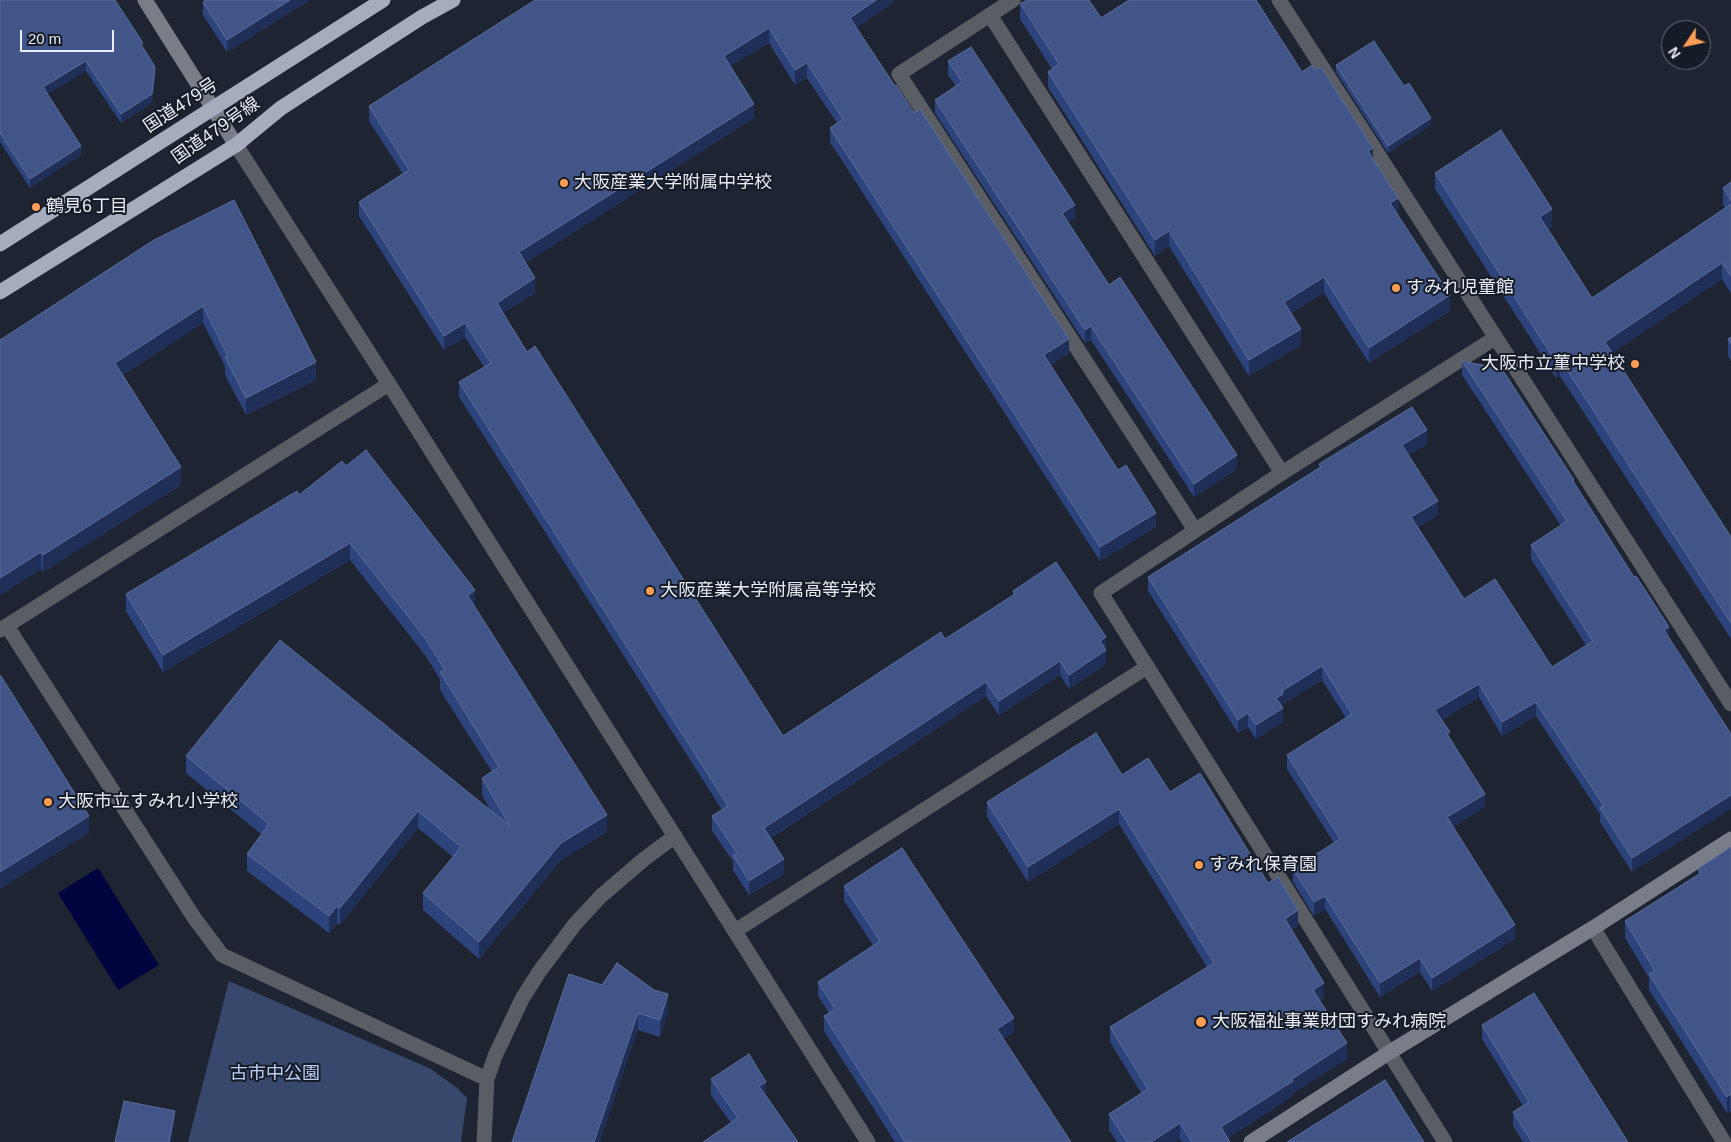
<!DOCTYPE html>
<html>
<head>
<meta charset="utf-8">
<style>
	body { margin:0 }
	#map { position:relative; width:1731px; height:1142px; overflow:hidden; background:#1e2431; font-family:Helvetica,sans-serif }
	canvas { display:block }
	.north { position:absolute; left:1661px; top:20px; width:50px; height:50px; box-sizing:border-box; background:#151b27; border:1px solid #696f79; border-radius:50%; rotate:236deg; font-size:14px; font-weight:700; line-height:20px; text-align:center; color:#e8ecf5 }
	.north::after { content:''; display:block; margin:auto; width:18px; height:22px; background:#fd9d54; clip-path:polygon(50% 0,100% 100%,50% 72%,0 100%) }
	.scale { position:absolute; left:20px; top:30px; width:94px; height:22px; box-sizing:border-box; border:2px solid #e8ecf5; border-top:0; padding-left:6px; font-size:15px; line-height:18px; white-space:nowrap; color:#e8ecf5; -webkit-text-stroke:4px #151b27; paint-order:stroke }
</style>
</head>
<body>
<div id="map">
<canvas width="1731" height="1142"></canvas>
<div class="north">N</div>
<div class="scale">20 m</div>
</div>
<script>
const c = document.querySelector('canvas').getContext('2d');
c.lineJoin = 'round';
function fill(path, color) {
  c.fillStyle = color;
  c.fill(path, 'evenodd');
}
function poly(rows) {
  const path = new Path2D();
  for (const r of rows) {
    path.moveTo(r[0], r[1]);
    for (let i = 2; i < r.length; i += 2) path.lineTo(r[i], r[i + 1]);
  }
  return path;
}
function trace(path, color, width, dash) {
  c.strokeStyle = color;
  c.lineWidth = width;
  c.lineCap = dash ? 'butt' : 'round';
  c.setLineDash(dash || []);
  c.stroke(path);
}
function write(font, color, halo, rows, align = 'center') {
  c.font = font + ' Helvetica,"Noto Sans JP",sans-serif';
  c.lineWidth = 4;
  c.setLineDash([]);
  c.textBaseline = 'middle';
  c.strokeStyle = halo;
  c.fillStyle = color;
  for (const [text, x, y, turn = 0] of rows) {
    c.save();
    c.translate(x, y);
    c.rotate((+turn || 0) * Math.PI / 180);
    c.textAlign = isNaN(turn) ? turn : align;
    if (halo) c.strokeText(text, 0, 0);
    c.fillText(text, 0, 0);
    c.restore();
  }
}
fill(poly([
	[229,981,431,1069,457,1088,467,1098,461,1142,188,1142]
]), '#38476c');
fill(poly([
	[98,868,159,965,118,990,58,893]
]), '#01043e');
trace(poly([
	[1013,0,899,74,1195,530],
	[1279,0,1731,704],
	[990,15,1282,473],
	[236,145,389,384,868,1142],
	[7,626,195,919,222,955,487,1079],
	[0,630,389,384],
	[1593,928,1724,1142],
	[735,931,1147,667],
	[484,1142,487,1079,495,1056,522,999,539,972,575,924,601,896,643,860,675,836],
	[1445,1142,1101,593,1282,473,1495,338]
]), '#5a5d64', 15);
trace(poly([
	[145,0,236,145],
	[1251,1142,1390,1052,1593,928,1731,839]
]), '#787d88', 15);
trace(poly([
	[0,244,383,0],
	[0,292,236,145,281,108,422,17,453,0]
]), '#a5acbd', 15);
fill(poly([
	[0,0,143,47,155,76,152,103,121,123,86,71,47,94,81,155,30,188,0,142],
	[206,0,310,0,227,52,203,15,203,2],
	[894,0,894,2,856,28,1069,353,1051,365,1118,470,1156,527,1100,561,830,142,830,128,837,123,807,78,795,85,769,43,730,66,754,118,525,263,535,293,503,313,527,352,783,736,945,639,1013,595,1013,591,1106,637,1106,664,1069,689,1060,675,999,715,986,696,771,838,784,874,749,895,733,870,733,861,712,831,712,816,722,810,459,397,459,382,484,367,465,337,444,350,359,216,359,202,403,174,369,121,369,106],
	[1020,3,1101,18,1302,72,1373,160,1398,213,1397,214,1450,311,1369,363,1324,293,1291,313,1301,345,1249,376,1169,246,1155,256,1048,87,1048,72,1052,69,1020,19],
	[948,61,1075,218,1068,222,1109,285,1237,469,1194,497,1091,340,1085,343,935,113,935,100,956,86,948,75],
	[1336,65,1404,86,1431,125,1388,153,1336,72],
	[1435,173,1552,226,1548,229,1592,298,1725,208,1723,204,1723,188,1731,182,1731,293,1722,279,1612,353,1731,537,1731,639,1560,376,1556,378,1435,189],
	[154,240,316,380,246,415,225,375,225,366,203,323,123,375,181,485,43,572,41,569,0,595,0,340],
	[1731,337,1731,361,1728,356,1728,339],
	[1462,361,1574,483,1634,577,1632,872,1600,822,1600,814,1536,716,1502,736,1479,697,1442,720,1450,739,1485,807,1453,827,1515,939,1432,991,1420,972,1380,997,1325,909,1314,916,1293,882,1293,869,1334,843,1287,769,1287,755,1346,718,1322,680,1283,704,1283,722,1256,739,1248,727,1238,733,1148,591,1148,577,1319,467,1319,464,1427,444,1408,455,1438,515,1418,527,1464,599,1552,667,1586,645,1531,559,1531,545,1561,526,1462,375],
	[299,495,475,607,607,832,561,860,479,959,423,910,423,893,453,857,418,828,340,925,337,923,329,933,247,871,247,854,261,834,186,773,186,756,490,810,482,795,482,778,492,772,440,690,440,679,425,655,350,560,163,672,126,611,126,594],
	[1122,775,1170,792,1268,883,1298,926,1292,930,1324,998,1320,1001,1347,1059,1293,1093,1293,1096,1228,1138,1230,1142,1182,1142,1180,1139,1175,1142,1117,1142,1109,1130,1109,1114,1141,1093,1110,1042,1110,1027,1207,967,1119,824,1028,882,987,817,987,802],
	[1731,847,1731,1113,1730,1111,1727,1113,1649,990,1649,978,1625,938,1625,921,1698,874,1698,869],
	[844,886,1014,1032,1003,1039,1071,1142,895,1142,824,1031,824,1016,829,1013,818,996,818,982,873,945,844,901],
	[569,974,668,1011,660,1037,638,1030],
	[1482,1025,1628,1142,1523,1142,1513,1126,1513,1112,1523,1106,1482,1039],
	[711,1079,766,1095,798,1142,731,1123,711,1095]
]), '#2d437b');
fill(poly([
	[290,0,310,0,227,52,227,40],
	[876,0,894,0,894,2,850,32,850,18],
	[769,28,769,43,724,70,724,56],
	[86,61,86,71,43,96,43,87],
	[807,63,807,78,795,85,795,70],
	[155,67,155,76,152,103,121,123,121,114],
	[754,104,754,118,519,267,519,252],
	[1431,118,1431,125,1388,153,1388,146],
	[81,146,81,155,30,188,30,179],
	[1373,148,1373,164,1368,151],
	[1398,198,1398,213,1390,218,1390,203],
	[1075,205,1075,218,1062,226,1062,213],
	[1552,209,1552,226,1540,234,1540,217],
	[1169,231,1169,246,1155,256,1155,240],
	[1722,263,1722,279,1605,358,1605,342],
	[1324,277,1324,293,1284,317,1284,302],
	[535,278,535,293,497,317,497,303],
	[1450,295,1450,311,1369,363,1369,348],
	[203,306,203,323,115,380,115,363],
	[465,323,465,337,444,350,444,336],
	[1091,326,1091,340,1085,343,1085,330],
	[1301,329,1301,345,1249,376,1249,360],
	[1069,339,1069,353,1044,369,1044,355],
	[1560,359,1560,376,1556,378,1556,362],
	[316,362,316,380,246,415,246,398],
	[1427,430,1427,444,1402,459,1402,445],
	[1237,455,1237,469,1194,497,1194,484],
	[181,467,181,485,43,572,43,555],
	[1438,501,1438,515,1411,531,1411,517],
	[1156,513,1156,527,1100,561,1100,547],
	[350,543,350,560,163,672,163,655],
	[41,552,41,569,0,595,0,578],
	[475,590,475,607,468,613,468,596],
	[1669,627,1669,641,1664,630],
	[1106,637,1106,664,1069,689,1069,675,1100,641],
	[1060,661,1060,675,999,715,999,701],
	[1322,666,1322,680,1283,704,1283,707,1276,712,1276,698,1282,691],
	[986,682,986,696,764,842,764,828],
	[1479,684,1479,697,1435,724,1435,710],
	[1536,702,1536,716,1502,736,1502,722],
	[1283,708,1283,722,1256,739,1256,725],
	[1248,713,1248,727,1238,733,1238,720],
	[1485,794,1485,807,1447,831,1447,817],
	[1731,795,1731,809,1632,872,1632,858],
	[1119,809,1119,824,1028,882,1028,867],
	[418,811,418,828,340,925,340,908],
	[607,815,607,832,561,860,479,959,479,942,561,843],
	[89,816,89,833,0,889,0,872],
	[784,859,784,874,749,895,749,881],
	[1325,896,1325,909,1314,916,1314,902],
	[337,906,337,923,329,933,329,916],
	[1298,910,1298,926,1285,934,1285,919],
	[1515,925,1515,939,1432,991,1432,978],
	[1420,958,1420,972,1380,997,1380,983],
	[1324,983,1324,998,1313,1005,1313,990],
	[668,994,668,1011,660,1037,660,1020],
	[638,1013,638,1030,600,1142,594,1142],
	[1014,1018,1014,1032,997,1043,997,1029],
	[1347,1043,1347,1059,1293,1093,1293,1096,1222,1142,1221,1127,1292,1079],
	[766,1082,766,1097,759,1086],
	[1730,1094,1730,1111,1727,1113,1727,1097],
	[175,1111,175,1121,171,1142,169,1142],
	[1180,1123,1180,1139,1175,1142,1151,1142]
]), '#1f2f58');
const building = poly([
	[0,0,115,0,143,43,141,44,155,67,152,94,121,114,86,61,43,87,81,146,30,179,0,133,0,0],
	[206,0,290,0,227,40,203,2,206,0],
	[535,0,876,0,850,18,895,86,896,85,914,113,920,109,1069,339,1044,355,1118,470,1126,465,1156,513,1100,547,830,128,843,119,807,63,795,70,769,28,724,56,754,104,519,252,535,278,497,303,527,352,535,346,783,736,941,632,945,639,1015,594,1013,591,1056,562,1106,637,1100,641,1106,650,1069,675,1060,661,999,701,986,682,764,828,784,859,749,881,733,855,737,853,712,816,728,806,459,382,491,363,465,323,444,336,359,202,409,170,369,106,535,0],
	[1027,0,1089,0,1101,18,1129,0,1256,0,1302,72,1312,65,1315,70,1321,67,1373,148,1368,151,1398,198,1390,203,1450,295,1369,348,1324,277,1284,302,1301,329,1249,360,1169,231,1155,240,1048,72,1059,64,1020,3,1022,3,1027,0],
	[1374,41,1404,86,1409,83,1431,118,1388,146,1336,65,1374,41],
	[971,47,1075,205,1062,213,1109,285,1120,277,1237,455,1194,484,1091,326,1085,330,935,100,962,82,948,61,971,47],
	[1501,130,1552,209,1540,217,1592,298,1731,204,1731,276,1722,263,1605,342,1731,537,1731,623,1560,359,1556,362,1435,173,1501,130],
	[1731,182,1731,201,1723,188,1731,182],
	[234,200,316,362,246,398,225,357,228,356,203,306,115,363,181,467,43,555,41,552,0,578,0,340,154,240,234,200],
	[1731,337,1731,344,1728,339,1731,337],
	[1462,361,1502,369,1574,480,1573,481,1634,577,1636,576,1651,599,1669,627,1664,630,1731,734,1731,795,1632,858,1600,808,1604,806,1536,702,1502,722,1479,684,1435,710,1450,732,1447,734,1485,794,1447,817,1515,925,1432,978,1420,958,1380,983,1325,896,1314,902,1293,869,1340,839,1287,755,1352,714,1322,666,1282,691,1283,694,1276,698,1283,708,1256,725,1248,713,1238,720,1148,577,1321,467,1319,464,1412,407,1427,430,1402,445,1438,501,1411,517,1464,599,1495,579,1552,667,1593,641,1531,545,1567,521,1462,361],
	[366,450,475,590,468,596,607,815,561,843,479,942,423,893,461,847,418,811,340,908,337,906,329,916,247,854,269,824,186,756,280,640,510,826,482,778,499,767,440,672,445,670,425,638,350,543,163,655,126,594,297,491,299,495,342,461,346,466,366,450],
	[0,676,1,676,89,816,0,872,0,676],
	[1096,733,1122,775,1148,758,1170,792,1200,773,1268,883,1278,877,1298,910,1285,919,1324,983,1313,990,1347,1043,1292,1079,1293,1081,1221,1127,1230,1142,1192,1142,1180,1123,1151,1142,1127,1142,1109,1114,1148,1089,1110,1027,1214,963,1119,809,1028,867,987,802,1096,733],
	[1731,847,1731,1096,1730,1094,1727,1097,1649,974,1655,971,1625,921,1701,873,1698,869,1731,847],
	[902,848,1014,1018,997,1029,1071,1142,905,1142,824,1016,835,1009,818,982,880,941,844,886,902,848],
	[617,963,654,990,668,994,660,1020,638,1013,594,1142,512,1142,569,974,602,985,617,963],
	[1534,993,1628,1142,1532,1142,1513,1112,1529,1102,1482,1025,1534,993],
	[749,1054,766,1082,759,1086,798,1142,703,1142,738,1118,711,1079,749,1054],
	[1385,1080,1424,1142,1287,1142,1385,1080],
	[124,1101,175,1111,169,1142,115,1142,124,1101]
]);
fill(building, '#415588');
trace(building, '#5b6d99', 1);
for (const [x, y, r, color] of [
	[564,183,5,"#fd9d54"],
	[36,207,5,"#fd9d54"],
	[1396,288,5,"#fd9d54"],
	[1635,364,5,"#fd9d54"],
	[650,591,5,"#fd9d54"],
	[48,802,5,"#fd9d54"],
	[1199,865,5,"#fd9d54"],
	[1201,1022,6,"#fd9d54"]
]) {
  const dot = new Path2D();
  dot.arc(x, y, r, 0, 2 * Math.PI);
  c.fillStyle = color;
  c.fill(dot);
  trace(dot, '#151b27', 2);
}
write('18px', '#e8ecf5', '#151b27', [
	["国道479号",181,106,-33],
	["国道479号線",216,131,-35]
]);
write('18px', '#e8ecf5', '#151b27', [
	["大阪産業大学附属中学校",574,183],
	["鶴見6丁目",46,207],
	["すみれ児童館",1406,288],
	["大阪市立菫中学校",1625,364,"right"],
	["大阪産業大学附属高等学校",660,591],
	["大阪市立すみれ小学校",58,802],
	["すみれ保育園",1209,865],
	["大阪福祉事業財団すみれ病院",1212,1022]
], 'left');
write('18px', '#becff4', '#151b27', [
	["古市中公園",275,1074]
]);
</script>
</body>
</html>
